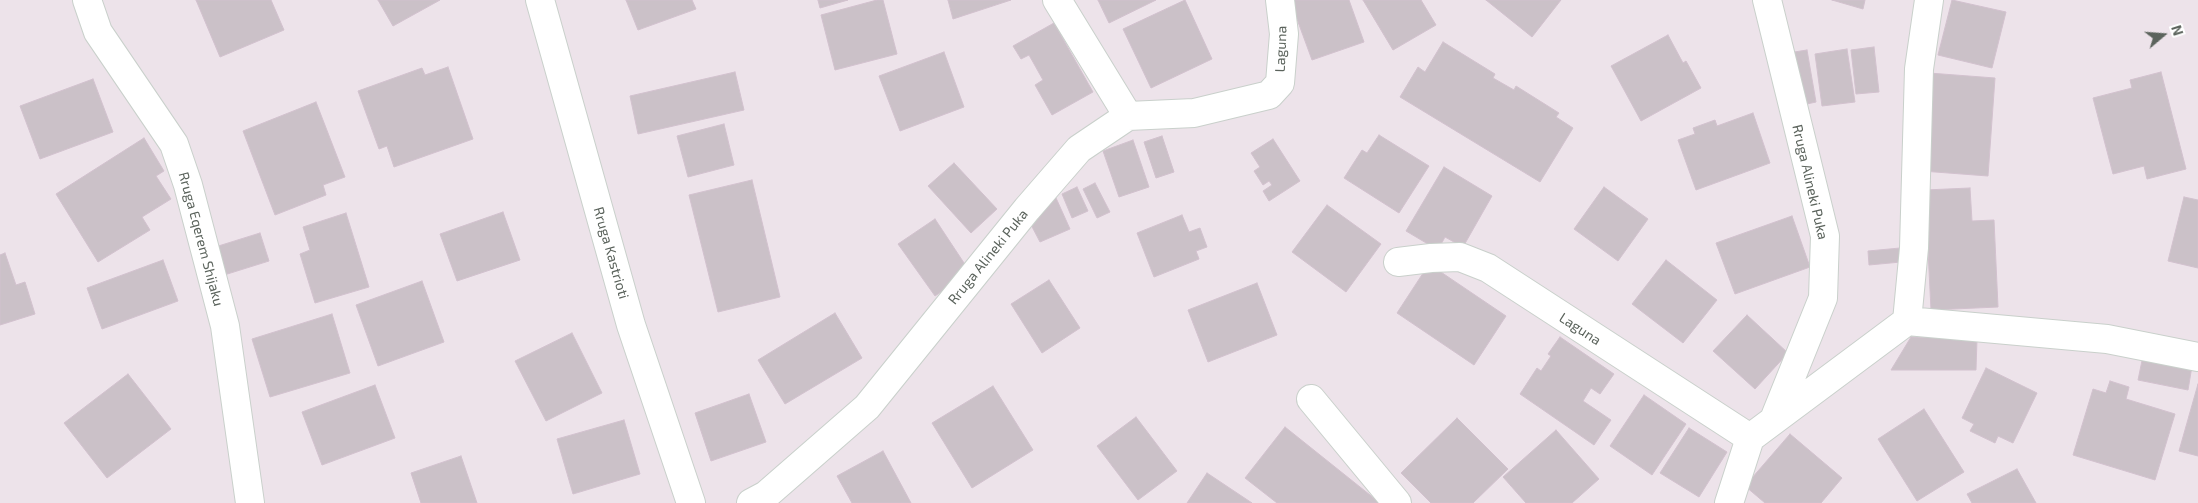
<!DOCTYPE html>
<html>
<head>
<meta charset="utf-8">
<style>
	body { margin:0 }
	#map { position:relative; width:2198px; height:503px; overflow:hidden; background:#ede3ea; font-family:"Exo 2",sans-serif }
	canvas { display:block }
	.north { position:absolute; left:2138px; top:10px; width:50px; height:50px; -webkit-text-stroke:4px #fff; paint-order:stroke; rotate:72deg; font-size:14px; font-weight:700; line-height:20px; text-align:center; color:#5b635c }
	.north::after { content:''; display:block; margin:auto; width:18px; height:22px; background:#5b635c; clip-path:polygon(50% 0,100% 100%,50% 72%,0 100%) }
</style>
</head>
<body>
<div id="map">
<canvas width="2198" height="503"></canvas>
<div class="north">N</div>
</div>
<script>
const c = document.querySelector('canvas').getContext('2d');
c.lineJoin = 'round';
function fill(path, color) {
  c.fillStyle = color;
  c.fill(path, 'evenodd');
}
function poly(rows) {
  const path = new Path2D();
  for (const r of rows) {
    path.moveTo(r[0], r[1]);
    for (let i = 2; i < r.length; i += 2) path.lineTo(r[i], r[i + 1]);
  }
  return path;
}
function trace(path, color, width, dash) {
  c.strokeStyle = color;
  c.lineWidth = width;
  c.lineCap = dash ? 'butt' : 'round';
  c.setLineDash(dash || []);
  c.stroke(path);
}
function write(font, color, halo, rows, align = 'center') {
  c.font = font + ' "Exo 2",sans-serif';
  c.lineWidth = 4.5;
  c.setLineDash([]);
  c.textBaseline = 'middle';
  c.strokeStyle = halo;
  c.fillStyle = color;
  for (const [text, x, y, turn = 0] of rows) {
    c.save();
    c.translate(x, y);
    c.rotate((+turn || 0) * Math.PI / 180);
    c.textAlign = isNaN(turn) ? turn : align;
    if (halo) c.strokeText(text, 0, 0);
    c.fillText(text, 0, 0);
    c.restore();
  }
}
const building = poly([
	[196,0,271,0,284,30,220,57,196,0],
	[378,0,440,0,393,26,378,0],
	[626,0,692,0,696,9,638,30,626,0],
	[818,0,848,0,820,8,818,0],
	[877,0,883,0,897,54,835,70,821,15,877,0],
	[948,0,1011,0,953,19,948,0],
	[1098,0,1156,0,1109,23,1098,0],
	[1185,0,1212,59,1151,88,1123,29,1185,0],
	[1290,0,1349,0,1364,42,1312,60,1290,0],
	[1363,0,1421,0,1436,25,1393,50,1363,0],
	[1486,0,1561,0,1532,37,1486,0],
	[1832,0,1865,0,1863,9,1832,0],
	[1952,0,2006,12,1992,68,1938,55,1952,0],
	[1054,23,1093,92,1052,115,1035,85,1043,80,1029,55,1021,59,1013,46,1054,23],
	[1668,35,1683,63,1686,61,1701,88,1641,121,1611,66,1668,35],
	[1443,42,1495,74,1493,78,1514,90,1516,86,1559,113,1556,117,1573,128,1540,182,1400,97,1418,67,1425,72,1443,42],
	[1874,47,1879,92,1856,94,1851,50,1874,47],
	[1847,49,1855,102,1822,106,1815,54,1847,49],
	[1807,50,1816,102,1798,106,1788,53,1807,50],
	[944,52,964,107,900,131,879,76,944,52],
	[448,67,473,139,394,167,387,146,379,149,358,91,422,68,425,75,448,67],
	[735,72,744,110,638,134,630,96,735,72],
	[2161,72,2186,169,2147,179,2144,166,2113,174,2093,98,2132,88,2130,80,2161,72],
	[1929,73,1995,78,1988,176,1922,171,1929,73],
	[93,79,113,132,40,159,20,106,93,79],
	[316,102,345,177,323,185,326,195,275,215,243,131,316,102],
	[1753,113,1770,163,1696,190,1678,140,1695,134,1693,128,1715,120,1717,126,1753,113],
	[724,124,734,165,688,177,677,136,724,124],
	[1379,135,1429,166,1399,213,1344,178,1362,150,1367,153,1379,135],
	[1162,136,1174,172,1156,178,1144,142,1162,136],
	[144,138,164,171,156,176,171,199,142,217,150,230,98,262,56,194,144,138],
	[1273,139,1300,181,1269,201,1263,191,1272,185,1269,181,1263,185,1254,171,1260,167,1251,153,1273,139],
	[1133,140,1149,187,1119,197,1103,151,1133,140],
	[954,163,997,209,971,233,928,186,954,163],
	[1444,167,1492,196,1463,247,1445,237,1438,250,1406,231,1444,167],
	[752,180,780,297,718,312,689,195,752,180],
	[1095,183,1110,212,1097,218,1083,189,1095,183],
	[1077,187,1088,211,1072,218,1062,194,1077,187],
	[1604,187,1648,219,1618,261,1574,229,1604,187],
	[1970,188,1972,221,1994,220,1998,307,1931,310,1925,190,1970,188],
	[1052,189,1070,229,1040,242,1029,221,1052,189],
	[2184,197,2198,200,2198,268,2168,261,2184,197],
	[1327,205,1381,244,1346,292,1292,252,1327,205],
	[503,212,520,260,457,281,440,234,503,212],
	[346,213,369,287,315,303,300,254,310,250,303,227,346,213],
	[1182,215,1189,232,1200,228,1207,247,1196,251,1199,259,1154,277,1137,233,1182,215],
	[1792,216,1810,267,1735,294,1716,243,1792,216],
	[935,219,970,272,935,296,898,244,935,219],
	[260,233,269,261,221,276,212,248,260,233],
	[1900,248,1901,262,1869,265,1868,251,1900,248],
	[5,253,16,285,25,282,35,314,0,325,0,255,5,253],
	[163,260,178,301,102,329,87,288,163,260],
	[1666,260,1717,300,1683,343,1632,304,1666,260],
	[1429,264,1506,316,1474,365,1397,313,1429,264],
	[1049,280,1080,328,1042,353,1011,304,1049,280],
	[422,281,444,342,378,366,356,305,422,281],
	[1257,283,1277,335,1208,362,1188,310,1257,283],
	[835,313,862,358,785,404,758,360,835,313],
	[332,314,350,373,270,397,252,339,332,314],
	[1747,315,1788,353,1755,389,1713,351,1747,315],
	[572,333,602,393,546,421,515,361,572,333],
	[1560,337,1614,374,1600,394,1591,388,1583,401,1611,420,1594,445,1520,394,1537,368,1541,371,1551,356,1548,354,1560,337],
	[1911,337,1977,339,1976,370,1891,370,1911,337],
	[2144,351,2193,360,2188,390,2138,380,2144,351],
	[1986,368,2037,393,2013,443,1998,436,1995,443,1970,431,1974,424,1962,418,1986,368],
	[128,374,171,429,107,478,64,423,128,374],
	[2110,381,2129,387,2126,399,2175,414,2155,480,2073,455,2093,389,2106,393,2110,381],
	[2198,384,2198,456,2179,451,2198,384],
	[375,385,395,438,322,465,302,412,375,385],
	[993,386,1033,450,972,488,932,423,993,386],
	[749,394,766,442,711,461,695,413,749,394],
	[1644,395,1686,424,1652,475,1610,446,1644,395],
	[1924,409,1964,472,1917,501,1878,439,1924,409],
	[1136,417,1177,471,1138,500,1097,446,1136,417],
	[1457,418,1508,469,1473,503,1431,503,1401,473,1457,418],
	[624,420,640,474,573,494,557,439,624,420],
	[1285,427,1380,503,1277,503,1245,478,1285,427],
	[1689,428,1727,452,1699,497,1660,473,1689,428],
	[1556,430,1599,479,1572,503,1526,503,1503,477,1556,430],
	[1790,434,1842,478,1821,503,1765,503,1745,486,1790,434],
	[883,451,911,503,852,503,837,476,883,451],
	[461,456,477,503,421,503,411,473,461,456],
	[2017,469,2036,503,1972,503,1967,494,2017,469],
	[1207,473,1252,503,1187,503,1207,473]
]);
fill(building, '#cbc1c8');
trace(building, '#d2c1ce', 1);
const street = poly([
	[87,0,98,32,174,144,188,185,225,326,250,503],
	[540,0,631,325,691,503],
	[1057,0,1128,116],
	[1767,0,1825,236,1823,298,1775,417],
	[1398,262,1431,258,1460,257,1488,268,1750,438],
	[1907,321,1914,248,1919,69,1929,0],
	[1311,399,1397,503],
	[1750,438,1907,321,2107,339,2198,357],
	[751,503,766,495,867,407,1027,209,1079,149,1128,116,1194,113,1269,95,1280,83,1284,34,1280,0],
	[1729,503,1750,438]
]);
trace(street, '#c9d0cb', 30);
trace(street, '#fff', 28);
write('14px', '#5b635c', '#fff', [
	["Laguna",1281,49,-88],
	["Rruga Alineki Puka",1810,182,77],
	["Rruga Eqerem Shijaku",201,239,75],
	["Rruga Kastrioti",611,253,74],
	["Rruga Alineki Puka",988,257,-51],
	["Laguna",1580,329,33]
]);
</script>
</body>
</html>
